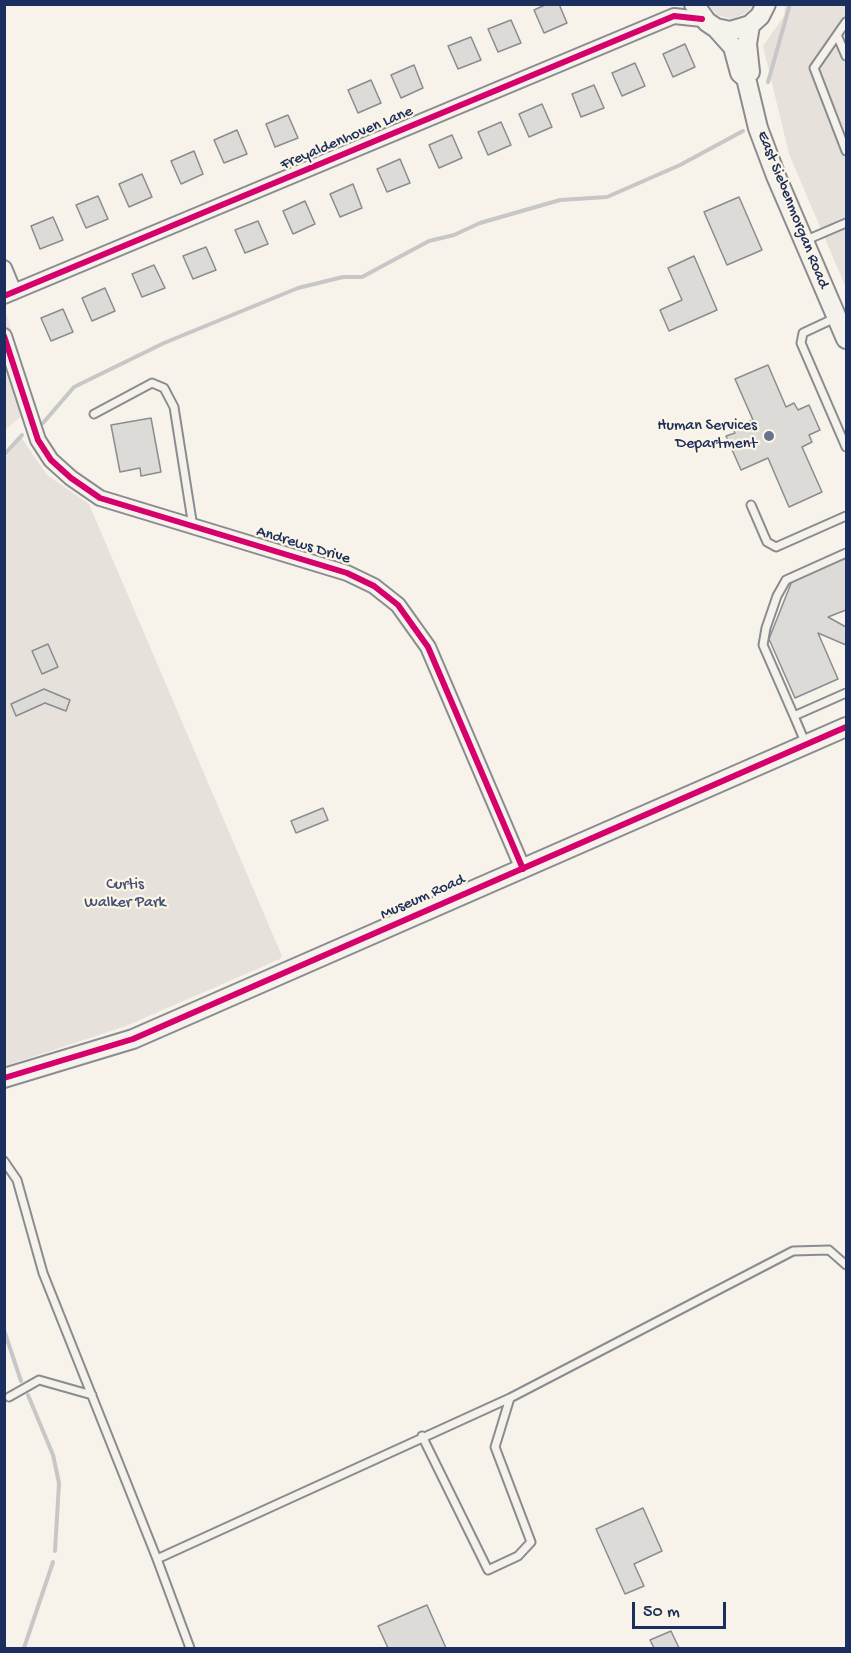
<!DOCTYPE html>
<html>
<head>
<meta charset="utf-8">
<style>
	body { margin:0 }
	#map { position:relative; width:851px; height:1653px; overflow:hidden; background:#f7f3ea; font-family:"Gochi Hand",sans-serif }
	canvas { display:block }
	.frame { position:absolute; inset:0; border:6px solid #1b2f5e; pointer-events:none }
	.scale { position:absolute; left:632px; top:1602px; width:94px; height:27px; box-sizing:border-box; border:3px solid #1b2f5e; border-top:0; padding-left:8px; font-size:18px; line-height:21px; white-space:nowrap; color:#1b2f5e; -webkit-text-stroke:4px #fcf5e5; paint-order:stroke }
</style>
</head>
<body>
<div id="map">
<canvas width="851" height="1653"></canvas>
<div class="frame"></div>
<div class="scale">50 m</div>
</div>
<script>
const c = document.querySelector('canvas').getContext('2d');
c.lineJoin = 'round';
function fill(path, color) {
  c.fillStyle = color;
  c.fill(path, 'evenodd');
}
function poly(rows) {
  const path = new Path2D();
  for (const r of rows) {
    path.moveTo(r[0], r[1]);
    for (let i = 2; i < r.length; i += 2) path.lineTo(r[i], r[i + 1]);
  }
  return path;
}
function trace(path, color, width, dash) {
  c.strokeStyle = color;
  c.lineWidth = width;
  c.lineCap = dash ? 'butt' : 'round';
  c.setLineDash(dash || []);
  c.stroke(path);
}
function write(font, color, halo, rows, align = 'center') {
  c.font = font + ' "Gochi Hand",sans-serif';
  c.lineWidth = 4.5;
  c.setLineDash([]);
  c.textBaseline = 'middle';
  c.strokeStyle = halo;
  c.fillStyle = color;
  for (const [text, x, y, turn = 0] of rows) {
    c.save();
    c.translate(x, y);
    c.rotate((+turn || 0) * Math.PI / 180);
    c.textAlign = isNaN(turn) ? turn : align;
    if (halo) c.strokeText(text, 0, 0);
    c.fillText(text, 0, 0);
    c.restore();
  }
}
fill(poly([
	[4,305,33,407,5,430,4,430]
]), '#e8e4dd');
fill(poly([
	[709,5,753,5,746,13,732,19,717,15],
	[785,5,846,5,846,288,789,154,763,46,784,16],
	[21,437,47,475,89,504,282,956,280,959,126,1026,5,1066,4,460]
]), '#e6e2db');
trace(poly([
	[768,82,790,4],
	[43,423,74,387,164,343,298,288,343,277,362,277,429,241,454,235,480,223,560,200,607,197,680,165,743,131],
	[4,455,22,435],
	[4,1330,21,1381],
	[28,1395,53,1455,59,1483,55,1551],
	[24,1648,53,1562]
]), '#c7c7c7', 4);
const building = poly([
	[547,4,559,4,567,23,544,33,534,10,547,4],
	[511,20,521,43,498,52,488,29,511,20],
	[471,37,481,60,458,69,448,46,471,37],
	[685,44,695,67,673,77,663,54,685,44],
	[635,63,645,86,622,96,612,73,635,63],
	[414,65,423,88,401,98,391,75,414,65],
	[371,80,381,103,358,113,348,90,371,80],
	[594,85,604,108,581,117,572,94,594,85],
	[542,104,552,127,529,137,519,114,542,104],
	[288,115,298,138,275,147,266,124,288,115],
	[501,122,511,145,488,155,478,132,501,122],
	[237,130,247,154,224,163,214,140,237,130],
	[452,135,462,158,439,168,429,145,452,135],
	[194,151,203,174,181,184,171,161,194,151],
	[400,159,410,183,387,192,377,169,400,159],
	[142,174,152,197,129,207,119,184,142,174],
	[353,184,362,208,340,217,330,194,353,184],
	[98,196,108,219,86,228,76,205,98,196],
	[739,197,762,250,727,265,704,212,739,197],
	[305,201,315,224,293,234,283,211,305,201],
	[53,217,63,240,40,249,31,226,53,217],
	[258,221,268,244,245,253,235,230,258,221],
	[206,247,216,270,193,279,183,256,206,247],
	[694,256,717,310,669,331,660,310,682,300,668,268,694,256],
	[154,265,165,288,142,297,132,274,154,265],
	[105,288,115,311,92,321,82,298,105,288],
	[63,309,73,332,51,341,41,318,63,309],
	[768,365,786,407,794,403,798,410,809,405,820,430,809,435,812,442,802,447,822,492,789,507,768,458,741,470,726,436,735,433,733,428,753,420,735,379,768,365],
	[151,418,161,472,141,476,140,468,120,472,111,425,151,418],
	[846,558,846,610,828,617,846,627,846,645,818,633,838,679,795,698,769,639,792,581,846,558],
	[48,644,58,667,42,674,32,651,48,644],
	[44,689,70,700,66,711,45,703,16,716,11,704,44,689],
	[323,808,328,820,296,833,291,821,323,808],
	[643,1508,662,1551,634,1564,644,1586,625,1594,596,1529,643,1508],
	[427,1605,446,1648,388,1648,378,1626,427,1605],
	[671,1631,679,1648,654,1648,650,1640,671,1631]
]);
fill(building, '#dddbd7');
trace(building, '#8a8c91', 1.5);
const lane = poly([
	[846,22,814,68,846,151],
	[837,35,846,56],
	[804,241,846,223],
	[835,318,803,333,801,343,846,447],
	[94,414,152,383,164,388,174,407,193,527],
	[751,505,767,542,776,547,846,516],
	[794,716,763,645,766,628,777,596,786,580,846,553],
	[805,742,794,716,846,693],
	[4,1161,17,1180,43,1273,157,1559,190,1648],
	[9,1397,39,1380,92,1395],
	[422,1436,488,1570,518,1556,531,1542,495,1447,510,1398],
	[157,1559,510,1398,793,1251,829,1250,846,1265]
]);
const street = poly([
	[4,268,14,292],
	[4,296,674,16,702,19],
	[4,336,38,440,51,460,71,478,100,498,347,573,374,586,398,605,428,647,523,869]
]);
const secondary = poly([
	[694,4,707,22,716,28,730,31,750,25,760,16,766,4],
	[750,25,747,44,750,72],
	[716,28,733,47,740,73,746,78,758,128,776,176,846,339],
	[4,1078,133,1039,846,727]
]);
trace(lane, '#8a8c91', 11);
trace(street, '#8a8c91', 18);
trace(secondary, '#8a8c91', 22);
trace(lane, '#f5f2ec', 7);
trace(street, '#f5f2ec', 14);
trace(secondary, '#f5f2ec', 18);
trace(poly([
	[4,296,674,16,702,19],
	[4,336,38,440,51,460,71,478,100,498,347,573,374,586,398,605,428,647,523,869],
	[4,1078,133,1039,846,727]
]), '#d6006c', 6);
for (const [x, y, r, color] of [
	[769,436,6,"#68748f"]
]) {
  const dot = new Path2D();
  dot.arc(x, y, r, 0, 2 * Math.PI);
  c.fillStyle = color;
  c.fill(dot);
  trace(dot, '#fcf5e5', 2);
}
write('16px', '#1b2f5e', '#fcf5e5', [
	["Freyaldenhoven Lane",347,139,-23],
	["East Siebenmorgan Road",792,210,68],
	["Andrews Drive",303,546,17],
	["Museum Road",423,898,-24]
]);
write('16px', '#1b2f5e', '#fcf5e5', [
	["Human Services",757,427],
	["Department",757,445]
], 'right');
write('16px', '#425176', '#fcf5e5', [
	["Curtis",125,886],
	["Walker Park",125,904]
]);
</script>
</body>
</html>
